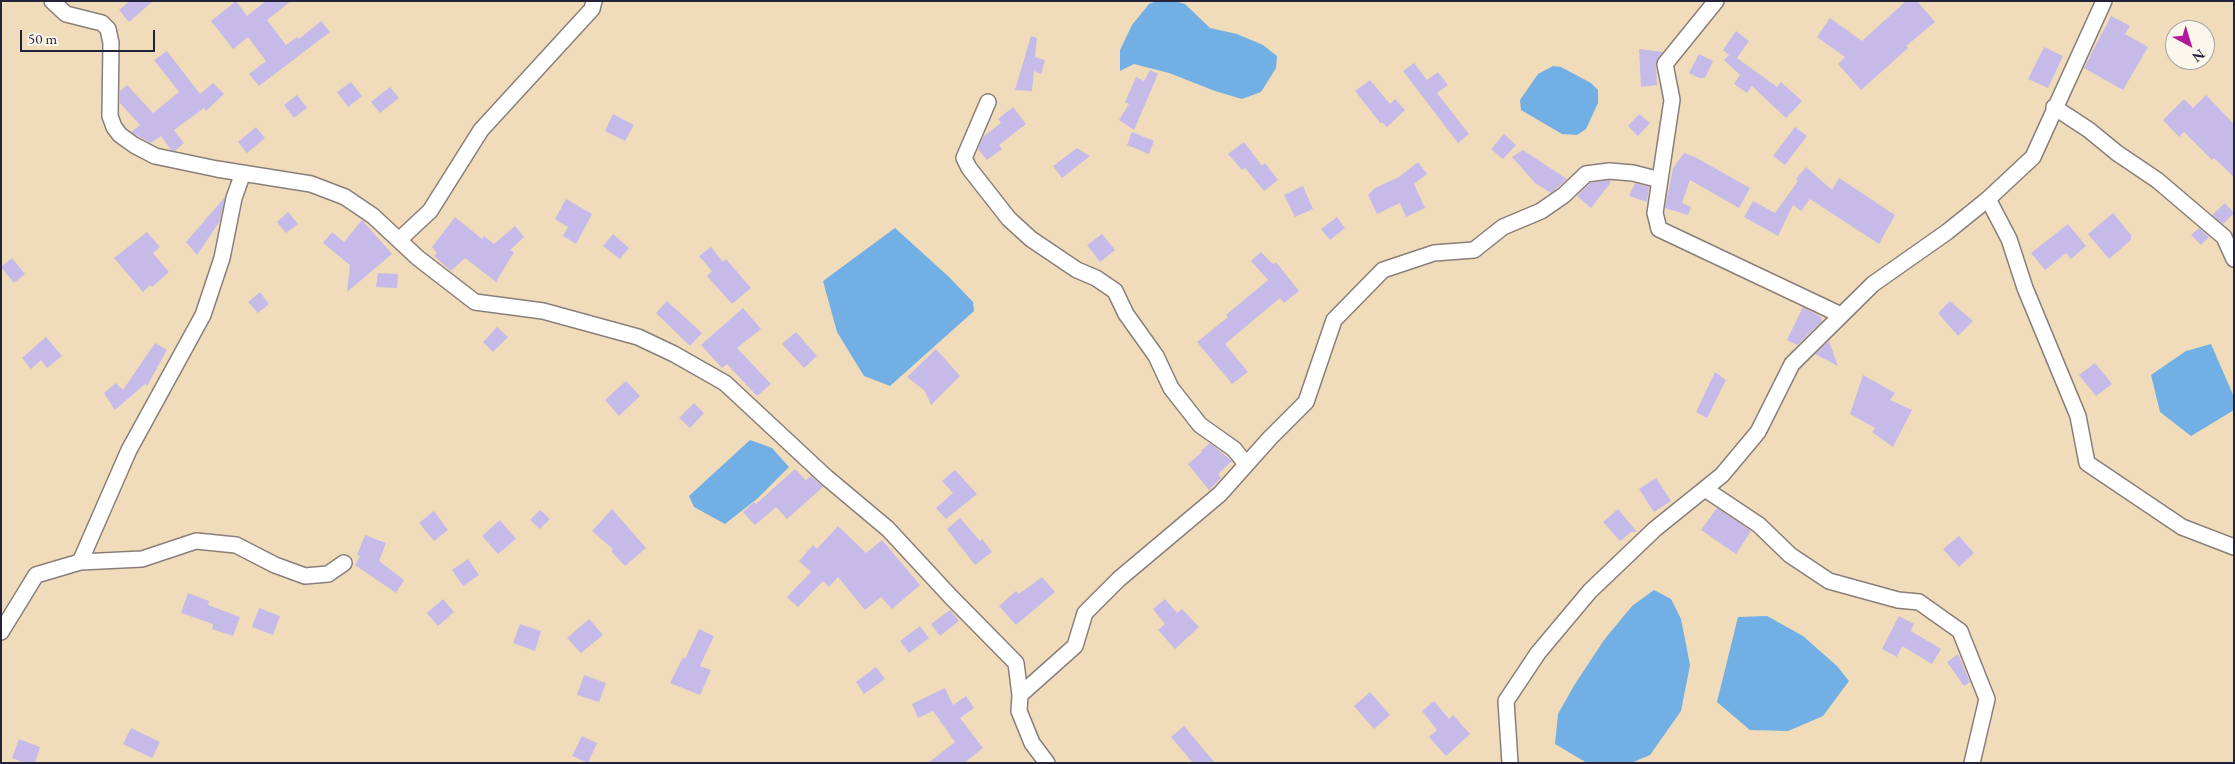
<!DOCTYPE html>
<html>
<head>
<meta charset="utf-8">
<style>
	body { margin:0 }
	#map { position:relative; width:2235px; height:764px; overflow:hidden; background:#f0dcba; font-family:"EB Garamond",serif }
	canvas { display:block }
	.frame { position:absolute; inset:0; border:2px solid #22223b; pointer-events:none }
	.north { position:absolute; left:2165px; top:20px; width:50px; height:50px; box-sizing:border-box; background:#fbf7ec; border:1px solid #a4a2a5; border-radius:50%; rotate:141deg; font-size:14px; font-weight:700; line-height:20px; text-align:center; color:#22223b }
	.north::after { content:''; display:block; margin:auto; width:18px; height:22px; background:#b5179e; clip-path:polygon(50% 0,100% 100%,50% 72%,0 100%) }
	.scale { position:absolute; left:20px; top:30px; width:135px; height:22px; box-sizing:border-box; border:2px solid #22223b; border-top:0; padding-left:6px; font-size:15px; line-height:18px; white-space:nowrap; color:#22223b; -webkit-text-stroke:4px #fbf7ec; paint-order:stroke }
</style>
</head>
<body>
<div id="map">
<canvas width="2235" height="764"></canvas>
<div class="frame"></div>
<div class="north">N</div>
<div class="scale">50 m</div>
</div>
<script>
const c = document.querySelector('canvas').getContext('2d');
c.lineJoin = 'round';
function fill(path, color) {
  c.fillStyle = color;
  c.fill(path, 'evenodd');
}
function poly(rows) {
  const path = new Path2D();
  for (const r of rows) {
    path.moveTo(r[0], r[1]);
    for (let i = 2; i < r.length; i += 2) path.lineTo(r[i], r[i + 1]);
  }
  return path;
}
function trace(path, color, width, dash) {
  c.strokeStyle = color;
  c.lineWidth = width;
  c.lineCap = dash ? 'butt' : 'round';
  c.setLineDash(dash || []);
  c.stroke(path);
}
fill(poly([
	[1157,1,1174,1,1185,4,1210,28,1237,34,1263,45,1277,56,1276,68,1261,92,1242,99,1215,91,1169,73,1134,64,1120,71,1120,50,1132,25,1149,4],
	[1553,66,1561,67,1591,83,1598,90,1598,103,1586,129,1577,135,1562,134,1521,110,1520,100,1538,74],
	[895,228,948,276,973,302,974,311,890,386,864,376,837,332,823,281],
	[2211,344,2234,397,2234,410,2191,436,2160,412,2151,375,2186,351],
	[750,440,772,448,789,467,758,498,725,524,694,507,689,496],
	[1654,590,1671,599,1681,619,1690,665,1681,711,1650,755,1631,763,1587,763,1555,744,1558,714,1575,684,1604,640,1632,606],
	[1767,616,1803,636,1837,666,1849,681,1823,716,1788,731,1750,730,1717,702,1738,617]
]), '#72afe4');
fill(poly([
	[130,1,153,1,129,22,119,10],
	[236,1,247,16,266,1,291,1,267,20,286,45,297,37,299,39,321,21,330,32,259,86,249,74,266,61,248,37,233,49,211,21],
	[1906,1,1917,1,1935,22,1906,46,1908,48,1861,90,1838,64,1845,57,1817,37,1830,18,1862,41],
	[2111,16,2130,26,2125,34,2148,47,2123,90,2084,68],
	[1736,31,1749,41,1737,58,1777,87,1781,82,1802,101,1786,118,1752,86,1747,93,1734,84,1740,75,1724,60,1729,55,1723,50],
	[1031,36,1037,38,1035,57,1045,60,1041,74,1034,71,1032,91,1015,90],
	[2044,47,2063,56,2048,88,2028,79],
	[1639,49,1663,52,1656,62,1657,85,1641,87],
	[167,51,200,94,213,83,224,94,206,111,204,108,174,130,184,143,175,151,171,150,161,136,151,143,131,132,140,125,120,103,120,91,127,85,153,113,179,92,154,60],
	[1699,54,1713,61,1705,78,1699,78,1689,73],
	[1414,63,1427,80,1438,72,1448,85,1437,93,1469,134,1458,143,1403,71],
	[1150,70,1158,74,1134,130,1119,120,1129,104,1125,102,1136,77,1144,81],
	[1370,80,1390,104,1395,99,1405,110,1387,127,1382,122,1381,124,1355,91],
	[351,82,362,96,348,107,337,92],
	[390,87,399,98,380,113,371,102],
	[297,95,307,108,294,118,284,105],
	[2206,95,2234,124,2234,177,2214,158,2212,160,2184,132,2179,137,2163,120,2184,99,2193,108],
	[1013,107,1026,124,999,145,1002,149,987,160,978,149,984,136,1001,123,998,119],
	[613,114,634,125,625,141,605,131],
	[1639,114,1650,123,1638,136,1628,126],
	[256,127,265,138,247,153,238,142],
	[1795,127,1807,136,1785,165,1773,156],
	[1132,132,1154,141,1149,154,1127,145],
	[1504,134,1516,145,1503,159,1491,149],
	[1244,142,1262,166,1265,163,1278,180,1264,191,1245,168,1242,170,1228,154],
	[1077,148,1090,156,1062,178,1053,166],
	[1523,150,1567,179,1551,193,1535,183,1512,157],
	[1684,153,1695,157,1750,188,1739,208,1690,180,1682,203,1691,207,1688,215,1665,208,1673,168],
	[1418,162,1427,174,1414,184,1425,208,1406,217,1400,203,1377,214,1368,195,1375,188,1399,177],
	[1806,167,1832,190,1839,178,1895,215,1879,244,1810,199,1801,211,1793,205,1778,236,1744,217,1753,201,1775,213,1798,181,1796,179],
	[1609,180,1611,182,1591,208,1577,196,1590,183],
	[1635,183,1649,187,1647,202,1629,196],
	[1303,186,1313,209,1295,217,1284,195],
	[225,197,220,221,197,255,186,242],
	[566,199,592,214,576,244,563,236,568,227,555,219],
	[2225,203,2234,213,2223,224,2212,215],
	[288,212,298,224,286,233,277,222],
	[2113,213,2131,235,2131,240,2109,259,2088,234],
	[455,217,482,239,484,236,494,244,515,226,524,237,510,250,514,252,496,282,465,258,451,271,434,256,437,253,432,247],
	[1337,217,1345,228,1330,240,1321,229],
	[362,220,392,254,347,292,350,265,323,243,332,232,344,242],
	[2068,224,2086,246,2071,259,2066,253,2045,270,2031,253],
	[2199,228,2209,237,2201,245,2191,235],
	[147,232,160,247,153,253,169,272,152,287,150,285,143,292,114,258],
	[613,234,629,248,620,259,603,246],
	[1102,234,1115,250,1100,262,1087,245],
	[711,247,723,262,726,259,751,288,732,304,707,276,712,271,699,256],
	[1261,252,1273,264,1276,262,1299,291,1284,303,1280,298,1225,344,1248,372,1232,384,1197,342,1228,317,1226,315,1268,280,1251,261],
	[12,258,25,274,14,283,1,267],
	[378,273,398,274,397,288,376,287],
	[260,292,269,304,258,313,248,302],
	[667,301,702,333,690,346,656,313],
	[1950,301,1973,321,1958,336,1938,313],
	[1803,307,1821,317,1822,321,1797,345,1787,340],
	[743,308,761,329,737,348,771,384,757,396,727,364,722,368,701,345],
	[497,327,508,337,493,352,483,342],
	[796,332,817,356,804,368,782,344],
	[46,337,62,356,47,368,41,360,31,369,22,358],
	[1829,341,1838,366,1815,354],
	[155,343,167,350,147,386,145,384,115,410,104,393,116,383,123,390],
	[936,349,960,376,931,405,925,391,907,377],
	[2095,363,2112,384,2096,396,2079,375],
	[1715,372,1726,380,1707,418,1696,412],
	[1863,375,1895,393,1890,400,1912,410,1893,447,1872,432,1875,428,1850,414],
	[626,381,640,396,619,416,605,400],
	[694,403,704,413,690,428,679,418],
	[1210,443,1232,461,1218,474,1221,478,1209,490,1188,464,1202,452,1201,451],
	[795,469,806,480,811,476,823,487,787,519,776,507,755,525,743,512,754,502,756,504],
	[955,470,977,494,946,519,936,508,953,493,942,481],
	[1656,478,1671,501,1654,512,1639,489],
	[1717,508,1751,531,1736,554,1701,530],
	[612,509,646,548,625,566,611,551,613,549,592,531],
	[1618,509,1637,532,1631,532,1620,541,1603,522],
	[540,510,550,519,540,529,530,520],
	[434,511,448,530,434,541,419,523],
	[960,518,980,541,982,539,992,552,975,565,947,529],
	[500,520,516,539,498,554,482,536],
	[838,526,866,553,882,540,920,585,892,609,881,597,865,610,838,577,829,587,823,581,798,607,787,597,811,572,799,561,813,545,817,549],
	[365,535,386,543,379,561,404,580,396,593,355,565,360,556,357,555],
	[1959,536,1974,553,1959,567,1943,549],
	[468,559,479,575,463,586,452,570],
	[1042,577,1055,592,1016,625,999,606,1016,591,1019,594],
	[188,593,209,601,208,605,240,617,233,636,212,629,213,624,181,613],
	[443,599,454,612,438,626,427,613],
	[1165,599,1177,613,1182,609,1199,627,1175,649,1158,630,1165,624,1153,609],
	[259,608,280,616,273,635,252,627],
	[950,610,959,621,940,636,931,624],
	[1899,616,1914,624,1911,631,1941,649,1932,664,1902,646,1897,657,1882,649],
	[589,619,603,635,581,653,567,638],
	[520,624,541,631,535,651,513,643],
	[920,626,929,638,909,653,900,641],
	[699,629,714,636,700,666,711,670,700,695,670,683,683,657,685,659],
	[1958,654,1970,682,1964,686,1947,662],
	[876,667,885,679,864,694,856,682],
	[584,675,606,683,599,702,577,695],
	[945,688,953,705,966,696,974,708,960,718,983,748,964,763,928,763,955,742,933,711,918,718,912,704],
	[1370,692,1390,715,1374,729,1354,706],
	[1434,701,1449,719,1453,715,1470,734,1446,756,1429,737,1437,730,1422,711],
	[1184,726,1215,763,1193,763,1171,737],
	[131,728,160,742,152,758,123,744],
	[582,736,597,743,588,763,572,756],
	[19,739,40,747,35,763,24,763,12,758]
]), '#c6bbe8');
const minor = poly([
	[52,1,66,14,102,23,108,29,111,43,110,116,114,127,120,135,134,145,155,156,217,169,311,184,345,197,373,216,418,258,475,302,543,311,638,337,674,354,725,383,826,477,888,529,951,597,1016,663,1020,695,1019,711,1032,743,1047,763],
	[1716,1,1665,64,1672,100,1655,213,1659,229,1841,315],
	[988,102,964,158,969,168,1009,219,1031,239,1077,270,1096,278,1115,291,1126,314,1156,356,1171,388,1200,425,1234,449,1246,464],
	[2054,107,2089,130,2117,153,2157,180,2224,237,2234,259],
	[1988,199,2009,239,2025,288,2078,416,2087,463,2182,527,2234,547],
	[399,240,430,211,481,130,592,9,594,1],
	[1705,489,1759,525,1790,555,1829,581,1898,600,1919,602,1960,631,1987,699,1972,763],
	[80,562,142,559,196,541,236,545,275,565,305,576,328,574,344,563],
	[1,632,36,575,80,562,129,450,203,315,222,258,234,198,243,173],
	[1020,695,1075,646,1085,613,1119,579,1220,494,1270,438,1306,402,1334,320,1383,270,1434,253,1474,250,1503,227,1541,211,1564,195,1586,174,1609,171,1633,173,1660,180],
	[1510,763,1506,701,1538,653,1590,591,1655,529,1722,475,1758,432,1792,364,1873,284,1947,232,1988,199,2033,157,2104,1]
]);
trace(minor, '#897f7a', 18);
trace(minor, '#fff', 15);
</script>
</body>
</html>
